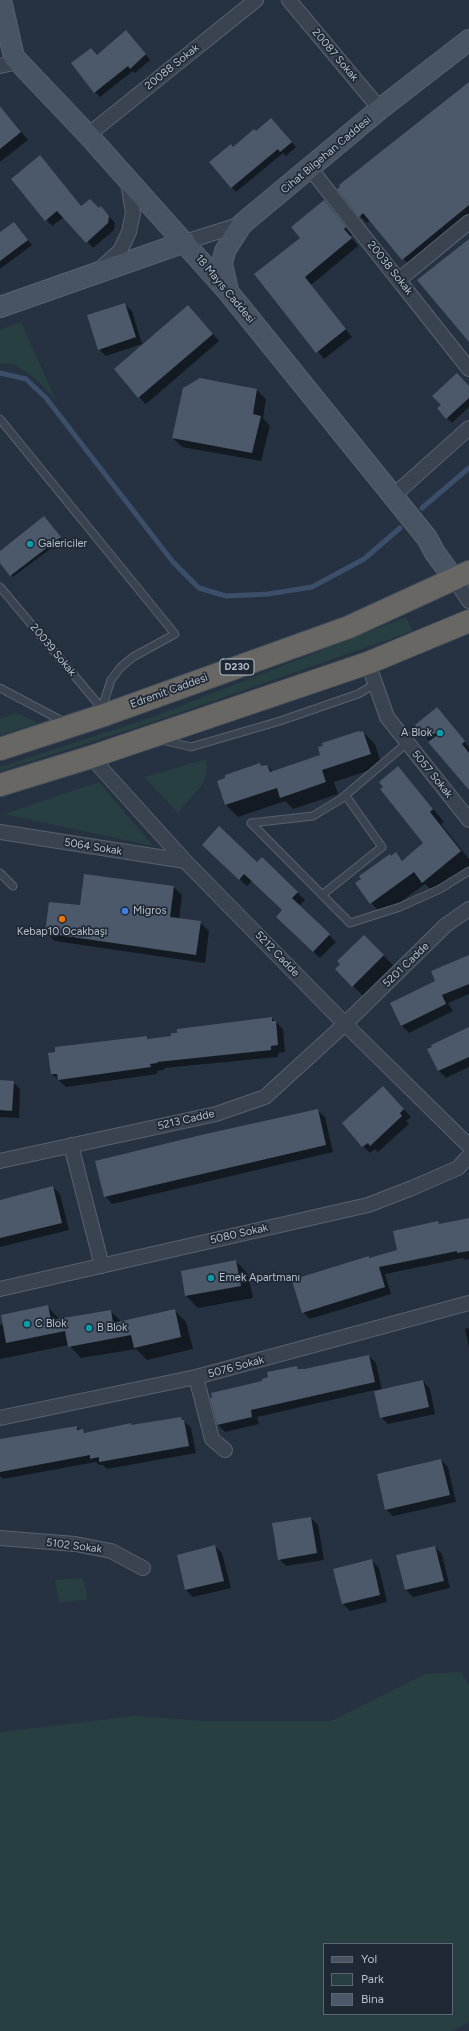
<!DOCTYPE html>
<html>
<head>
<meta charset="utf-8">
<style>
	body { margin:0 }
	#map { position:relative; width:469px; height:2031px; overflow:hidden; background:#263241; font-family:Figtree,sans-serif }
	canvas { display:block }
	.legend { position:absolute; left:323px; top:1943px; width:130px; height:72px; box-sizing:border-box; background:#1f2936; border:1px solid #5c6572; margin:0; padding:5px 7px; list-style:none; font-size:12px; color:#b7bfcb }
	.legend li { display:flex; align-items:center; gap:8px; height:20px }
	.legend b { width:20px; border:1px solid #5c6572 }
</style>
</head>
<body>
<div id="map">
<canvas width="469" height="2031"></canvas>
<ul class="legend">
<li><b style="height:5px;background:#485364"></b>Yol</li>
<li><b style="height:11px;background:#283f42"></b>Park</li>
<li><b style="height:11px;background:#4c596a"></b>Bina</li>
</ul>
</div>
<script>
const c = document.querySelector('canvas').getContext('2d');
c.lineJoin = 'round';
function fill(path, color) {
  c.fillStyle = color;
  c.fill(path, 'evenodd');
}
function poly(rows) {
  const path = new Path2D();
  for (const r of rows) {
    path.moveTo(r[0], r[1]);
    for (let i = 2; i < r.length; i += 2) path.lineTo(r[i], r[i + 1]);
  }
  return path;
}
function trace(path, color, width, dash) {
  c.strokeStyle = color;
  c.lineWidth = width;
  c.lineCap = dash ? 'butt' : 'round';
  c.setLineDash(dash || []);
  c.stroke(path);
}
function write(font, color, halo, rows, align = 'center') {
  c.font = font + ' Figtree,sans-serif';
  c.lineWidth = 3.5;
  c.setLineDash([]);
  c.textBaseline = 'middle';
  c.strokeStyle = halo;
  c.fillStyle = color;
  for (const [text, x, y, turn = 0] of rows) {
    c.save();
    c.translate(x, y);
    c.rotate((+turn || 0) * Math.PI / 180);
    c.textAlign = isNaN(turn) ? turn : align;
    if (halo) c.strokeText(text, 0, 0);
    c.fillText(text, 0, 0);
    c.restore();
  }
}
fill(poly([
	[21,322,56,400,35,378,14,364,0,363,0,330],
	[406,617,413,631,150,723,0,771,0,767,150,718],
	[17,713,38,723,0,735,0,719],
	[207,759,206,776,201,786,178,813,144,777],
	[99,782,153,846,4,814],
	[83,1578,88,1599,59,1603,55,1580],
	[461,1672,469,1685,469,2022,452,2031,0,2031,0,1732,134,1716,205,1721,331,1721,425,1674],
	[324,1944,452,1944,452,2014,324,2014]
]), '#283f42');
fill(poly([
	[131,36,150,60,135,73,133,71,100,97,95,92,97,56],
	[469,84,469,218,410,266,370,220,367,223,360,216],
	[0,106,28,140,0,162],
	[275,124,296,147,286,156,283,153,236,192,231,187,234,148,256,132],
	[13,179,82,207,99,209,107,214,115,223,114,230,93,248,64,217,52,226],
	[324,201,352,235,350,236,358,246,311,285,352,337,324,359,255,274,301,239],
	[14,223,32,245,0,269,0,234],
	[124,304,132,311,142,344,106,356,99,349],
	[195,314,219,341,146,404,139,397],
	[200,379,257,390,266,399,263,418,270,426,261,461,182,447,173,438],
	[469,387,469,407,452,423,447,418],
	[46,519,62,540,13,577,0,562,0,552],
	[436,709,469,747,469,789,425,736],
	[363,732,375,744,382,766,334,782,338,794,293,809,285,801,238,817,226,805,218,782,260,764,262,767,267,766,273,772,322,756],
	[398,767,444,822,441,824,469,859,469,866,435,894,425,884,383,915,371,903,391,857,396,854,403,861,425,843],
	[211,852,257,863,262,858,305,900,299,906,336,942,320,958,284,924,283,911,252,881,247,886],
	[174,887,182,895,179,920,200,922,209,931,205,963,55,941,46,933,80,907],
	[364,936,396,968,365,998,336,969],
	[469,956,469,994,448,1003,453,1011,409,1033,402,1026,392,1004,436,982],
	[272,1018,283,1029,285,1052,278,1053,278,1057,164,1068,164,1070,157,1071,157,1074,66,1087,52,1074,146,1037,149,1040],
	[469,1031,469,1067,446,1078,438,1070],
	[0,1081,13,1082,20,1089,19,1118,0,1117],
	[390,1094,411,1117,406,1121,409,1124,378,1152,375,1149,370,1153,363,1146],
	[317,1110,325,1117,333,1152,112,1204,105,1196],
	[53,1187,60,1194,69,1230,0,1247,0,1200],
	[469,1219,469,1259,465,1260,463,1258,385,1274,391,1294,310,1319,303,1312,369,1257,370,1258,398,1250,438,1223,440,1225],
	[236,1261,248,1274,253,1298,198,1308,186,1296],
	[47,1306,60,1320,110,1311,122,1322,174,1310,186,1322,193,1349,147,1360,136,1349,81,1358,69,1345,0,1359,0,1325],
	[469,1328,469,1348,465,1329],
	[369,1356,376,1363,382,1390,423,1381,430,1389,435,1414,388,1424,381,1417,375,1390,257,1417,259,1424,225,1432,218,1425,211,1399,263,1381,297,1367,300,1370],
	[181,1418,191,1428,196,1453,107,1469,103,1465,99,1465,96,1462,3,1479,0,1476,0,1440,76,1427,86,1433],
	[441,1460,448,1467,456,1502,393,1516,386,1509],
	[311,1518,318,1525,324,1560,286,1566,279,1559],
	[215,1546,222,1553,231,1588,193,1597,186,1590],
	[435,1547,442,1554,450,1588,413,1597,406,1590,397,1556],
	[372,1561,379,1568,387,1602,350,1611,343,1604,334,1570]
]), '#0007');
trace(poly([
	[0,373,26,379,46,398,173,562,199,588,226,596,268,594,312,587,364,559,400,528],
	[422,508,469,468]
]), '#3c4f6a', 5);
fill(poly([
	[126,30,146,54,130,69,128,66,94,93,71,63,91,48,97,55],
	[469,82,469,205,402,260,363,213,359,217,337,189,340,187,339,185,383,150],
	[0,106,21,132,0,149],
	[271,118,292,142,280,152,278,149,231,188,209,162,231,144,233,147,254,129,256,131],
	[40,155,81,206,90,199,99,208,101,206,109,216,108,223,86,243,57,211,45,221,11,179],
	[324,200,346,227,344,229,352,238,305,277,346,329,316,353,254,274,300,238,291,227],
	[14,222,28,240,0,261,0,232],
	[469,239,469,342,417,280],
	[125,303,136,337,98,350,87,315],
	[188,305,213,334,138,398,114,369],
	[457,373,469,386,469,398,446,419,437,408,441,405,432,396],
	[200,378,257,389,253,414,261,416,252,453,172,438,183,388],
	[44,516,61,537,10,576,0,563,0,551],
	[437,707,465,741,462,744,469,753,469,790,428,742,443,731,424,737,415,725],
	[359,731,360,732,363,731,371,754,322,770,326,782,280,798,277,788,225,805,217,781,225,778,225,775,260,763,261,766,267,765,270,772,320,755,318,747,323,746,322,743],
	[398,766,433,809,430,812,461,851,422,883,414,872,370,904,355,883,361,879,359,876,390,854,391,856,396,852,402,861,423,843,380,789,383,787,379,782],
	[219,826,257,862,262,857,298,892,292,898,330,934,313,952,276,917,282,910,244,874,239,880,202,845],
	[84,874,174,886,170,917,201,921,196,955,45,933,49,902,80,905],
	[364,935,384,955,352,987,335,969,340,964,337,961],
	[469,955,469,984,442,995,446,1004,401,1026,390,1003,435,981,431,971],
	[272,1017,272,1021,276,1021,278,1045,271,1046,271,1050,157,1062,158,1063,150,1064,151,1067,58,1080,57,1074,51,1074,48,1053,55,1052,55,1047,147,1036,147,1039,171,1036,171,1033,177,1033,177,1029],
	[469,1027,469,1057,438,1071,427,1049,432,1047,431,1045],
	[0,1080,14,1081,12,1111,0,1110],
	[383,1086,404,1109,400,1113,402,1116,370,1146,368,1143,362,1147,342,1123],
	[318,1109,326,1145,104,1197,95,1161,201,1135],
	[53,1186,62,1223,0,1238,0,1200],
	[469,1218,469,1251,457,1253,457,1251,379,1267,385,1287,302,1313,292,1281,302,1279,301,1277,369,1256,369,1258,397,1250,393,1231,438,1221,439,1224],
	[236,1260,241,1286,185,1296,181,1271],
	[48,1305,51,1320,111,1310,113,1323,175,1309,181,1337,134,1348,131,1335,68,1347,65,1331,6,1343,1,1315],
	[369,1355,375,1382,251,1410,252,1417,217,1425,210,1398,212,1398,211,1393,262,1381,262,1379,268,1377,267,1372,297,1366,298,1369,304,1369],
	[423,1380,429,1407,380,1418,374,1391],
	[181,1417,182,1420,184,1420,189,1446,99,1462,99,1457,90,1459,90,1455,0,1472,0,1439,77,1426,77,1430,83,1429,84,1433,131,1423,131,1425],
	[441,1459,450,1495,385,1510,377,1474],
	[311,1517,317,1553,278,1560,272,1523],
	[215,1545,224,1581,185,1590,177,1555],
	[435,1546,444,1581,405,1590,396,1555],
	[372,1559,380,1595,342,1604,333,1569]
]), '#4c596a');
const service = poly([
	[0,419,175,634,133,657,121,667,111,680,102,708],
	[0,587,104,711],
	[0,688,66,723],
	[162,740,191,747,280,721,358,694,375,684],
	[407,743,341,799,313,816,251,823,350,923,400,907,440,889,469,871],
	[0,873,13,886],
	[322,895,382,847,346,796]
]);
const minor = poly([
	[289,0,380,109],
	[0,66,18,62],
	[88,135,256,0],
	[309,167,469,369],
	[185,242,242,224],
	[100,269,120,251,129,232,133,213,128,182],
	[400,279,469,222],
	[393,496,469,428],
	[455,580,469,601],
	[368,663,387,717,469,820],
	[91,757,185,861,345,1024,469,1146],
	[0,832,185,861],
	[71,1145,102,1266],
	[0,1161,216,1114,265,1097,345,1024,446,925,469,909],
	[0,1289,368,1205,412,1188,458,1168,469,1156],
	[196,1377,212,1439,225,1450],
	[0,1418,196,1377,469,1303],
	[0,1538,75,1544,111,1551,143,1568]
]);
const secondary = poly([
	[1,0,14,57,88,135,229,293,427,538,435,553,455,580],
	[228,290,222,264,225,251,242,224,380,109,469,40],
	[0,307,185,242]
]);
const trunk = poly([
	[0,749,107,714,349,627,469,572],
	[0,785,91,757,368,663,469,621]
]);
trace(service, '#58626e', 9);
trace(minor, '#58626e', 16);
trace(secondary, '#58626e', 22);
trace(trunk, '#454f5b', 24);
trace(service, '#3a4451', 7);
trace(minor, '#3a4451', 14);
trace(secondary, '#485364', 20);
trace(trunk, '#686764', 22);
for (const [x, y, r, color] of [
	[30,544,4,"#0f9aa8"],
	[440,733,4,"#0f9aa8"],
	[125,911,4,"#3f7fe0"],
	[62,919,4,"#e8710a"],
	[211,1278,4,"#0f9aa8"],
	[27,1324,4,"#0f9aa8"],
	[89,1328,4,"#0f9aa8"]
]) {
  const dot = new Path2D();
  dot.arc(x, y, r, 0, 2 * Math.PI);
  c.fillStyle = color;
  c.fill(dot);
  trace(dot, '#1f2936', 1.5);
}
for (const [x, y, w] of [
	[237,667,34]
]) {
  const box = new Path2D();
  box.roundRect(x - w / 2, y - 8, w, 16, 3);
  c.fillStyle = '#1f2936';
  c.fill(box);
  trace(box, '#b7bfcb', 1);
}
write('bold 10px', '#b7bfcb', null, [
	["D230",237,667]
]);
write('11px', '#b7bfcb', '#1f2936', [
	["20087 Sokak",335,55,50],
	["20088 Sokak",172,67,-39],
	["Cihat Bilgehan Caddesi",326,155,-40],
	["20038 Sokak",390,268,51],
	["18 Mayıs Caddesi",225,289,50],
	["20039 Sokak",53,650,50],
	["Edremit Caddesi",169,691,-20],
	["5057 Sokak",432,774,51],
	["5064 Sokak",93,847,9],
	["5212 Cadde",277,954,46],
	["5201 Cadde",406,965,-44],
	["5213 Cadde",186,1120,-13],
	["5080 Sokak",239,1234,-13],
	["5076 Sokak",236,1367,-15],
	["5102 Sokak",74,1546,7]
]);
write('11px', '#b7bfcb', '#1f2936', [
	["Galericiler",38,544],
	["A Blok",432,733,"right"],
	["Migros",133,911],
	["Kebap10 Ocakbaşı",62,932,"center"],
	["Emek Apartmanı",219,1278],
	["C Blok",35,1324],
	["B Blok",97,1328]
], 'left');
</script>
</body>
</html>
